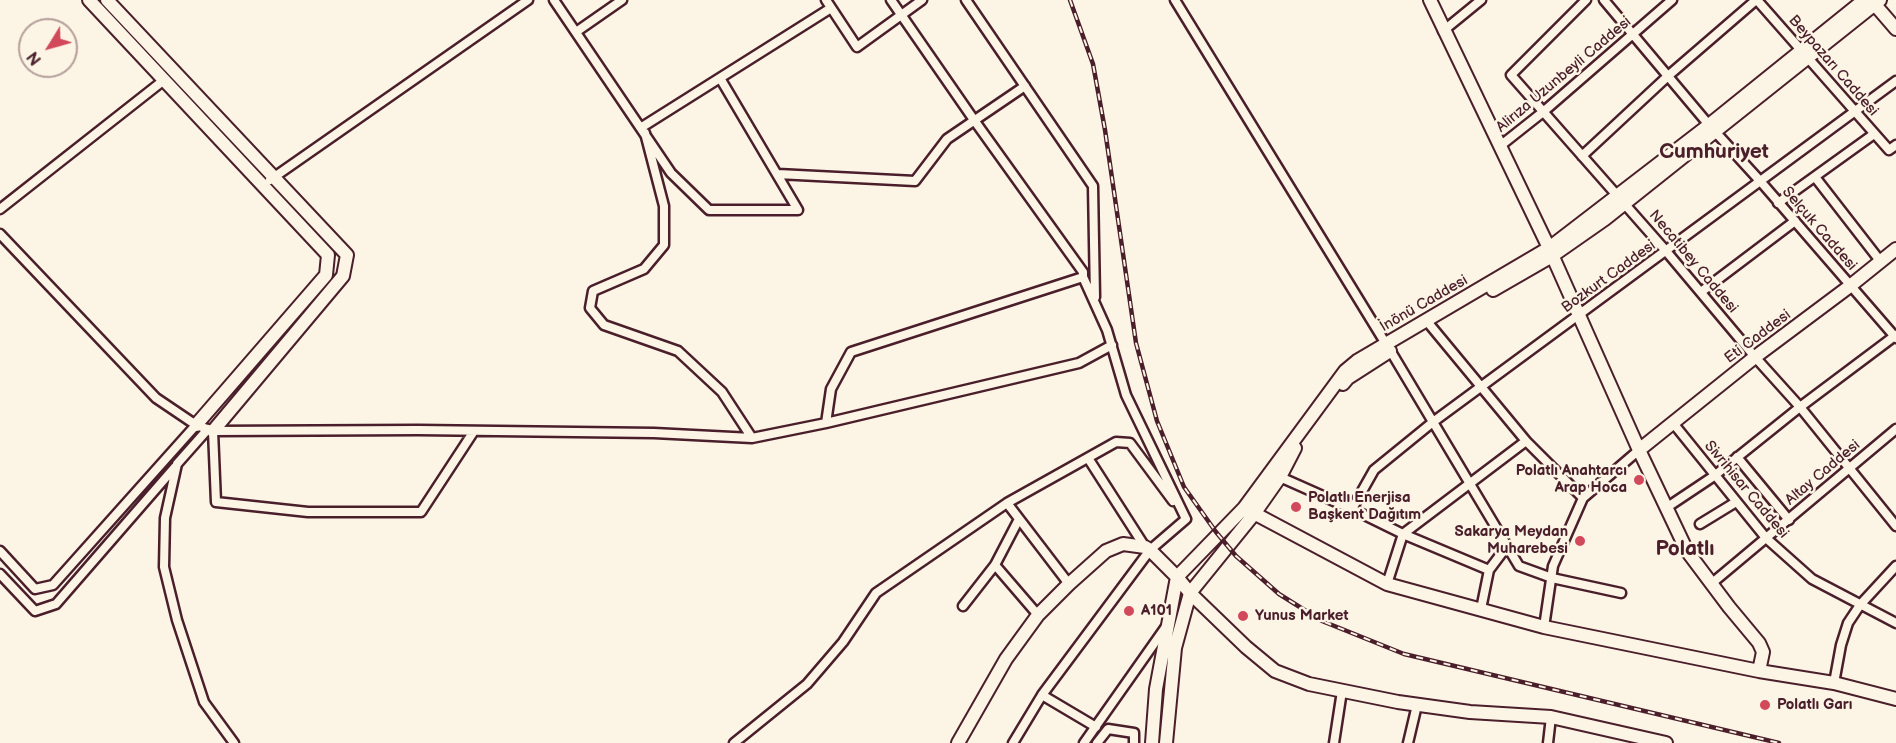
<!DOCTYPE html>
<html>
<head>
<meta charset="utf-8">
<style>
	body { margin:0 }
	#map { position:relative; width:1896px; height:743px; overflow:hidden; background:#fcf5e5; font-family:"Balsamiq Sans",sans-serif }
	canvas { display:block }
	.north { position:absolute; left:18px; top:18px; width:60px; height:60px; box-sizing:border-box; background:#fcf5e5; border:2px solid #b59f9b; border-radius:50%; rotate:233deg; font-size:16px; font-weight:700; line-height:24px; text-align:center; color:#4a1f2b }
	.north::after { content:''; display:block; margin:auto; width:21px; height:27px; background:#d1495b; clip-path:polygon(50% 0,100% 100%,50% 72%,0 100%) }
</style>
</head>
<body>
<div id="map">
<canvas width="1896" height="743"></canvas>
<div class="north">N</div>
</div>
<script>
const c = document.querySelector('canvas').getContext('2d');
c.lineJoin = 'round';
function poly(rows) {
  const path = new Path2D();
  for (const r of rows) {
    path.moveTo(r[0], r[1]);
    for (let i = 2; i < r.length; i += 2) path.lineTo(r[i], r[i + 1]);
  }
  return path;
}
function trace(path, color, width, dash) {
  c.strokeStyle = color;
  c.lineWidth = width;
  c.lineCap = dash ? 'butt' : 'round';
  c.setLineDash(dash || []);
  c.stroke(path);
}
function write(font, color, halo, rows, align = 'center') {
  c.font = font + ' "Balsamiq Sans",sans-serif';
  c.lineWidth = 5;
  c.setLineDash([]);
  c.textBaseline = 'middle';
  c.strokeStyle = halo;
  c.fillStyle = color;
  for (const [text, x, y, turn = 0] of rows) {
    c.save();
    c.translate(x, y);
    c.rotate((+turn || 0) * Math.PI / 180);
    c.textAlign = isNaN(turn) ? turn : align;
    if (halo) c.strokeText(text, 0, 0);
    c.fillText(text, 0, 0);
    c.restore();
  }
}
const street = poly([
	[554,0,671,173,709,210,798,210,720,78],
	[826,0,857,47,922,0],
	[891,0,974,120,1083,272,1083,277,1107,330,1126,395,1186,519,1150,550,1042,695,1013,743],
	[966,0,1093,186,1095,297],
	[1175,0,1386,344],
	[1586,0,1511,75,1666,251,1755,357,1800,407,1896,526],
	[1604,0,1709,125,1761,182,1896,338],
	[1757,0,1889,150,1896,145],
	[1443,31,1481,0],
	[576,32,622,0],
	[642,127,831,8],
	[645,133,664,206,664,245,644,269,593,291,590,308,604,325,678,351,722,392,752,438,826,423,1079,363,1112,345],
	[1500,146,1543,112,1672,0],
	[1582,156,1668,76,1756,0],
	[778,174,915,181,947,139,1025,86],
	[1815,177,1881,262],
	[270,180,528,0],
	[1778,203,1874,134],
	[0,209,164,80],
	[0,234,156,398,196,425,213,431,418,430,654,433,752,438],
	[1701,292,1795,221],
	[1430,325,1526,441,1583,498],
	[1390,350,1519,566,1552,578,1621,593],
	[826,423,831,389,851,352,1083,277],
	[1673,423,1766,538,1812,579,1896,623],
	[208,429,177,464,165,518,164,567,177,620,204,702,234,743],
	[213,431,216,502,308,512,421,512,474,431],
	[1737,457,1789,520],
	[1088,458,1145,547],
	[1280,477,1352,509,1403,534,1489,570],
	[1007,503,1069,584],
	[1666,508,1714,476,1800,407,1896,335],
	[1352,509,1374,470,1433,422,1896,81],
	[1700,524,1736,502],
	[0,551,35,589,53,585,196,425],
	[995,565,1038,615],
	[0,574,35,611,56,604,175,467],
	[1387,584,1403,534,1526,441],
	[1711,584,1896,429],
	[963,606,995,565,1019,519],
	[1481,609,1489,570,1507,546],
	[1544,627,1553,566,1583,498,1639,450],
	[1834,683,1841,645,1848,623,1860,605,1896,566],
	[1042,695,1096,727],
	[734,743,807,684,843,642,876,593,1007,503,1116,442,1130,443,1173,501],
	[1084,743,1165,628],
	[1097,743,1108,729,1134,733,1134,743],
	[1334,743,1342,691],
	[1408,743,1417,705],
	[1548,743,1551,717]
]);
const secondary = poly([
	[89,0,328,255,326,275,196,425],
	[107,0,347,255,343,276,213,431],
	[1430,0,1549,248,1639,450,1687,551,1729,607,1759,643,1763,652,1759,671],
	[1871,0,1896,29],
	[1493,290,1552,256,1605,219,1880,0],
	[1343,384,1348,378,1390,351],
	[1639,450,1755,357,1850,286,1896,249],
	[1248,510,1387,584,1544,627,1759,671,1834,683,1896,699],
	[958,743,1006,659,1038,615,1069,584,1106,551,1123,544,1145,547,1150,550,1177,577,1190,593,1246,647,1275,671,1309,684,1398,702,1470,712,1551,717,1666,743],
	[1152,743,1156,689,1177,577,1244,508,1345,371,1357,361,1549,248,1709,125,1864,0],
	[1166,743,1175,648,1190,593,1254,514,1280,477,1295,448]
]);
trace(street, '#4a1f2b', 13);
trace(secondary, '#4a1f2b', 16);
trace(street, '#fcf5e5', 8);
trace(secondary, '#fcf5e5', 12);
const rail = poly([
	[1070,0,1093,64,1105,130,1136,343,1157,421,1184,487,1216,532,1236,556,1279,594,1322,621,1404,654,1779,743]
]);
trace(rail, '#4a1f2b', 4.5);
trace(rail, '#fcf5e5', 2, [7]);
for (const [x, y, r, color] of [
	[1639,480,6,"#d1495b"],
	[1296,507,6,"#d1495b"],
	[1580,541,6,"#d1495b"],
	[1129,611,6,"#d1495b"],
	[1243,616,6,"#d1495b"],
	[1765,705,6,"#d1495b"]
]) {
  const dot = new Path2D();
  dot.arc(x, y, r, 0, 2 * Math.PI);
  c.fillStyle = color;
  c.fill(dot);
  trace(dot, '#fcf5e5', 2);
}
write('15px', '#4a1f2b', '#fcf5e5', [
	["Beypazarı Caddesi",1833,66,49],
	["Alirıza Uzunbeyli Caddesi",1564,75,-40],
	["Selçuk Caddesi",1819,229,49],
	["Necatibey Caddesi",1693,262,50],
	["Bozkurt Caddesi",1609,277,-36],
	["İnönü Caddesi",1424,304,-30],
	["Eti Caddesi",1758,337,-37],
	["Altay Caddesi",1823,473,-40],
	["Sivrihisar Caddesi",1746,490,50]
]);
write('bold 15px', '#4a1f2b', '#fcf5e5', [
	["Polatlı Anahtarcı",1627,471,"right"],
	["Arap Hoca",1627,488,"right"],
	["Polatlı Enerjisa",1308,498],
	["Başkent Dağıtım",1308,515],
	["Sakarya Meydan",1568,532,"right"],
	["Muharebesi",1568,549,"right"],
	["A101",1141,611],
	["Yunus Market",1255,616],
	["Polatlı Garı",1777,705]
], 'left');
write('bold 21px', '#4a1f2b', '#fcf5e5', [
	["Cumhuriyet",1714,153],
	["Polatlı",1685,550]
]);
</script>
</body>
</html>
